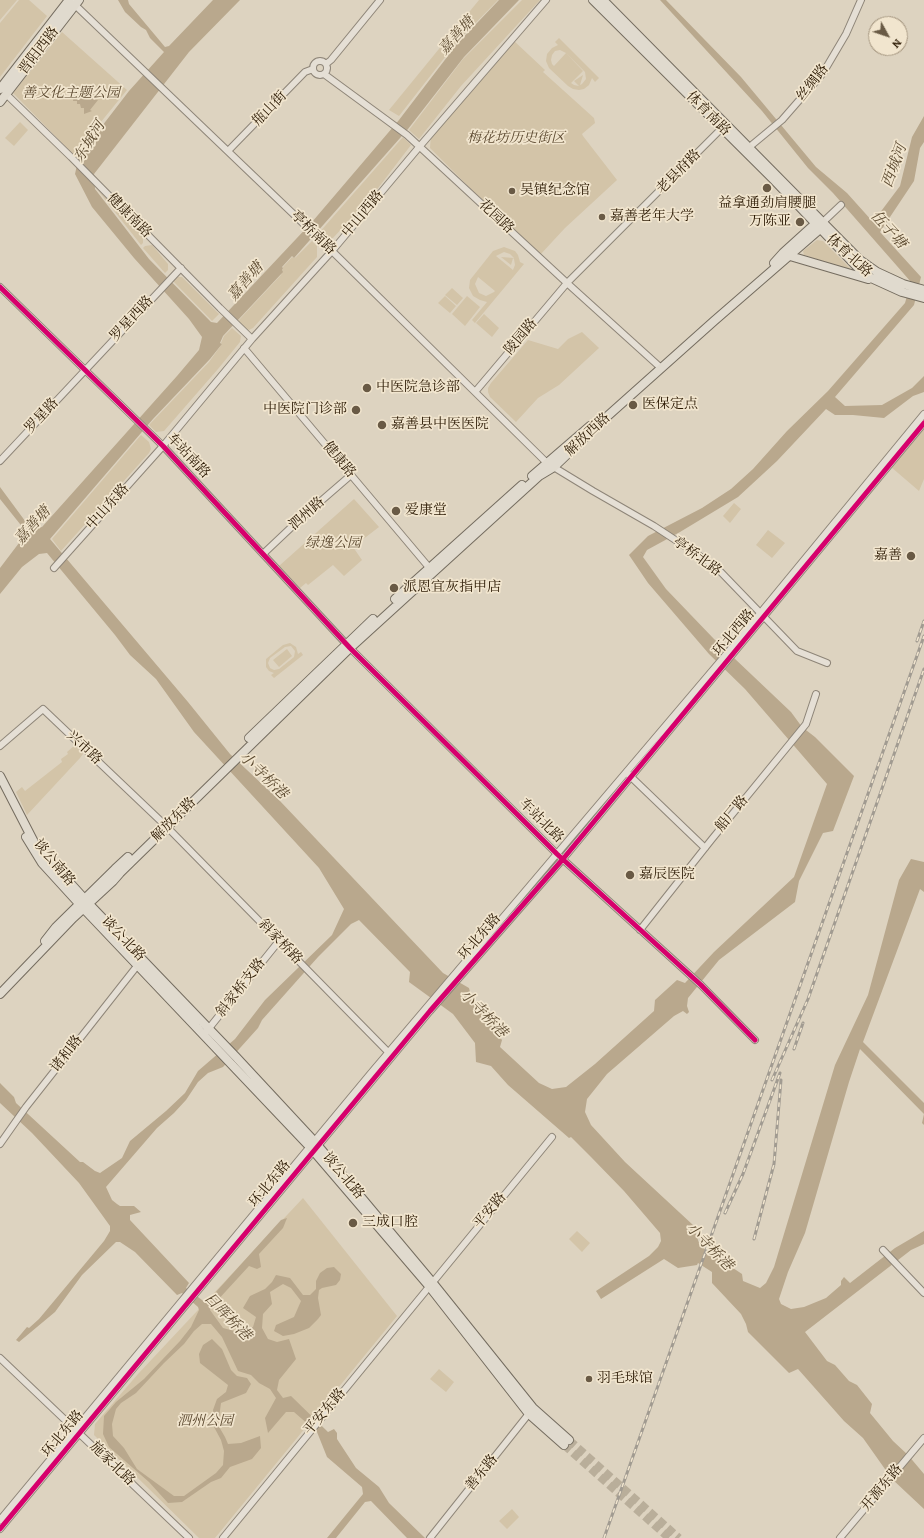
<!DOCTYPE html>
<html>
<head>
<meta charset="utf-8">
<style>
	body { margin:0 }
	#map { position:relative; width:924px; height:1538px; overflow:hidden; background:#ddd3c0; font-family:Alegreya,serif }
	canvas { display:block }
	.north { position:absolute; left:868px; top:16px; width:40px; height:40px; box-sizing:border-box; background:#f1e5ce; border:1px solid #a2937d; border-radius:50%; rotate:130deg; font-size:11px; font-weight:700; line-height:16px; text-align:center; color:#2b1903 }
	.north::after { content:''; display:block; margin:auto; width:14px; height:18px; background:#695a45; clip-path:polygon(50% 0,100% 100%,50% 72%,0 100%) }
</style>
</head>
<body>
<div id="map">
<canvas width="924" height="1538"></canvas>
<div class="north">N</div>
</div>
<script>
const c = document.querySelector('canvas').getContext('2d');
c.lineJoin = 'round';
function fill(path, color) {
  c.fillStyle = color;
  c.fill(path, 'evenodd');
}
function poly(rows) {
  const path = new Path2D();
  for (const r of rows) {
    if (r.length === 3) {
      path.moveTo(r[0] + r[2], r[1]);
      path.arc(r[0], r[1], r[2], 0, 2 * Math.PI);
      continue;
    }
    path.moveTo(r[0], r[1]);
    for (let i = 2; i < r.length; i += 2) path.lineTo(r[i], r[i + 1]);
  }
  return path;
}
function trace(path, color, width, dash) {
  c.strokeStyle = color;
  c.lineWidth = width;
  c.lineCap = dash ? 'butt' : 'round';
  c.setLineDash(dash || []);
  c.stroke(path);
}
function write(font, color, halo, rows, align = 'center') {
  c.font = font + ' Alegreya,"Noto Serif SC",serif';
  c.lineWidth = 3.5;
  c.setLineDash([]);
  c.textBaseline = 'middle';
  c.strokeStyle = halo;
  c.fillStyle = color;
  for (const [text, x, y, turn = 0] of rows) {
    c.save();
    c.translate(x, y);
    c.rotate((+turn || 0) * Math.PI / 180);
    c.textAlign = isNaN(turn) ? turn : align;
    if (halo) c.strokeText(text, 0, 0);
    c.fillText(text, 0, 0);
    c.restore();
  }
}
fill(poly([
	[0,0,17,0,0,20],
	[19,0,29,0,47,16,0,77,0,23],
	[479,0,498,0,456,43,399,116,389,110],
	[522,0,540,0,461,86,419,139,409,130,463,59],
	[62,32,127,90,74,155,13,93],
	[559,38,599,78,595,82,592,78,589,85,584,89,579,90,573,89,568,86,549,68,546,61,547,54,552,48,558,45,555,42],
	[560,50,566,53,585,72,586,79,582,84,580,85,583,75,574,81,579,86,574,85,571,83,583,71,566,53,554,66,552,64,551,60,552,55,555,51],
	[513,40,545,70,543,72,594,118,595,123,582,134,583,136,617,180,565,228,540,255,508,224,508,222,474,192,430,148,431,135],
	[20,122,28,130,14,146,5,138],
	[403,137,411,145,372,196,333,238,323,239,318,234],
	[96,188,143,236,143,243,141,245],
	[817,240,823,241,852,270,804,255,803,251],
	[312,241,317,246,317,257,253,328,249,330,245,328,238,321,281,275,283,267,292,257,294,258,296,257],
	[152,245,168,264,168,270,165,273,143,248,145,246],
	[504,247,515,251,518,255,520,262,524,264,475,323,472,320,487,302,480,300,473,296,469,288,470,280,493,251],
	[504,252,510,254,514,258,501,257,511,265,513,258,514,259,515,265,513,270,496,256],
	[478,277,495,291,494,292,486,296,479,293,475,284],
	[178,277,182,277,219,314,212,321,173,281],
	[452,288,463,298,457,305,445,295],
	[445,296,456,306,450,313,438,303],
	[467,296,480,307,465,326,452,314],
	[484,314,499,328,492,337,476,323],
	[232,328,241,336,240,342,218,369,164,431,156,432,149,425,209,362,222,344,221,343,224,336],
	[582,332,599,348,559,385,538,398,516,422,490,397,488,392,488,388,491,383,528,340,558,349,568,339],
	[924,427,924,479,919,491,891,467],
	[141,435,149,442,151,449,149,453,61,551,52,539],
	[354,499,379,527,353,547,362,560,344,576,333,565,308,585,306,583,300,588,279,566],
	[734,503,741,509,730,523,723,516],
	[768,530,785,543,772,558,756,545],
	[290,643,296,647,298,654,301,652,303,655,274,678,271,675,274,673,269,671,266,667,266,659,283,645],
	[291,646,295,651,294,657,279,669,274,670,270,668,268,663,270,658,285,647],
	[287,649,292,656,279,667,273,660],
	[75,745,83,754,80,758,27,815,16,792,22,787,25,791,62,762,61,759,68,754,67,752],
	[303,1198,397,1316,215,1538,199,1538,94,1435,95,1424,138,1374],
	[577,1231,590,1243,582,1252,569,1239],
	[439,1369,454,1382,446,1392,430,1379],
	[512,1509,519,1517,507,1529,499,1521]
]), '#d3c4a8');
fill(poly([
	[118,0,128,0,129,4,165,47,169,46,213,0,240,0,189,52,94,174,95,189,149,259,211,322,217,323,312,222,399,120,457,44,499,0,519,0,464,57,408,129,294,258,292,256,282,267,283,268,282,270,283,272,223,336,220,343,222,344,210,359,153,419,50,539,66,558,188,702,230,754,280,801,443,973,469,988,472,1000,502,1040,500,1047,539,1083,552,1089,566,1087,595,1064,654,1011,655,1000,677,980,685,983,714,952,794,877,827,784,745,689,709,654,648,583,629,555,648,536,702,508,731,489,753,469,787,431,828,391,905,303,911,282,833,193,808,168,762,111,660,0,666,0,741,77,816,167,847,193,873,222,900,186,912,137,924,116,924,142,920,148,914,181,880,232,921,277,914,305,835,397,845,406,882,405,912,388,924,376,924,392,913,396,884,418,853,415,835,415,826,409,777,461,738,497,680,532,647,550,643,557,666,589,714,639,791,712,802,727,815,737,854,776,833,831,823,833,799,881,795,902,719,960,688,998,687,1006,689,1012,687,1014,683,1011,674,1016,607,1074,587,1099,585,1112,591,1125,625,1162,693,1225,700,1246,742,1274,743,1281,760,1288,766,1283,774,1267,835,1065,868,995,899,880,911,859,924,862,924,892,920,889,863,1042,924,1103,924,1125,922,1123,924,1114,860,1049,849,1082,805,1233,788,1272,779,1299,781,1304,791,1309,804,1307,826,1298,841,1285,841,1281,844,1277,850,1283,895,1248,924,1231,924,1244,911,1250,805,1332,827,1361,835,1365,849,1381,857,1385,872,1404,870,1413,893,1441,908,1455,924,1474,924,1509,892,1479,863,1438,844,1421,798,1369,789,1373,748,1332,746,1324,741,1314,712,1283,712,1272,698,1263,697,1265,678,1268,664,1259,601,1299,596,1291,649,1256,658,1247,661,1241,660,1233,624,1191,591,1157,571,1137,569,1138,508,1085,491,1066,476,1062,475,1043,453,1014,409,982,410,972,359,920,351,924,318,957,262,1020,258,1028,223,1067,208,1073,198,1082,186,1100,174,1113,157,1128,106,1187,112,1200,117,1204,120,1206,134,1206,141,1212,130,1215,130,1220,189,1283,186,1288,206,1303,281,1220,287,1218,283,1228,259,1254,261,1267,257,1269,249,1266,215,1303,211,1305,210,1310,223,1328,238,1332,253,1327,256,1317,243,1308,250,1296,265,1289,272,1282,276,1275,290,1278,303,1295,310,1295,316,1289,316,1281,320,1273,327,1268,334,1267,341,1274,340,1280,336,1285,322,1288,319,1290,318,1298,321,1315,318,1319,309,1328,294,1334,283,1336,274,1331,276,1325,294,1317,301,1301,291,1288,283,1284,270,1292,272,1304,263,1314,262,1328,268,1339,277,1342,289,1339,296,1359,279,1380,277,1390,283,1398,291,1396,328,1432,334,1429,337,1433,337,1439,356,1468,379,1487,389,1503,425,1538,407,1538,371,1501,365,1502,336,1538,327,1538,363,1494,362,1487,327,1457,317,1432,294,1412,286,1412,268,1433,265,1418,276,1398,270,1389,259,1383,251,1375,238,1371,222,1337,211,1324,202,1324,194,1331,184,1344,164,1363,136,1393,121,1403,116,1409,112,1424,113,1436,124,1448,137,1469,174,1496,184,1496,216,1473,223,1465,224,1451,221,1440,214,1427,213,1410,217,1399,226,1392,228,1385,200,1363,199,1354,203,1345,212,1339,222,1349,231,1370,237,1376,247,1378,251,1384,246,1393,221,1403,218,1425,225,1437,228,1444,241,1443,260,1436,261,1448,252,1459,230,1467,221,1478,211,1482,182,1502,168,1503,149,1482,109,1447,103,1434,104,1416,116,1402,144,1379,180,1341,191,1327,199,1310,198,1307,182,1293,177,1295,135,1252,120,1242,116,1242,82,1275,55,1312,19,1342,16,1340,27,1327,29,1328,39,1319,104,1241,110,1231,110,1226,79,1183,32,1133,0,1103,0,1083,14,1097,16,1103,80,1162,83,1162,95,1171,100,1173,122,1158,130,1141,166,1111,185,1093,198,1071,235,1039,265,1000,332,935,344,909,319,868,194,732,156,679,130,655,115,635,47,553,39,554,22,567,0,594,0,568,22,539,24,529,0,499,0,487,31,529,42,527,177,376,199,350,202,337,189,319,134,258,92,207,75,174,79,156,129,91,164,52,150,38,146,30,141,27,125,12],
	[84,87,90,88,92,91,94,91,93,99,98,100,90,110,92,111,84,114,84,108,81,108,80,104,77,104,77,101,73,101,74,95,77,92]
]), '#b9a88d');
trace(poly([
	[569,1440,679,1538],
	[564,1445,669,1538]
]), '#b9ae9a', 8, [8, 4]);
const minor = poly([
	[73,3,332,251,547,463,593,491,654,526,715,566,797,651,827,663],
	[320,68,7],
	[326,64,331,60,380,0],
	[324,74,407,135,567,283,661,368],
	[6,94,71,157,220,308,252,339],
	[747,149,782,120,823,73,846,34,861,0],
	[228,151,305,72,313,69],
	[823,222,841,205],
	[0,287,163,446,350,648,557,854,701,985,755,1040],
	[244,348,432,571],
	[475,392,567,283,722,128],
	[0,461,181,268],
	[263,554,299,520,351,475],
	[54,568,163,446,252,339,332,251,420,146,546,0],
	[0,746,43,709,167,827,391,1055],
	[628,774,705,848],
	[640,930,712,839,806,724,816,694],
	[206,1032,279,941],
	[0,1144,26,1107,137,966],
	[883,1250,924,1293],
	[0,1358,189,1538],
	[0,1520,371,1073,734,645,924,414],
	[0,1529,430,1011,563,859,924,423],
	[223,1538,552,1137],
	[430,1538,531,1411],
	[840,1538,924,1438]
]);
const major = poly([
	[593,0,775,181,860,270,869,277,902,292,924,298],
	[603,0,860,260,877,272,903,284,924,290],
	[0,89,69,0],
	[0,102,79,0],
	[790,256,868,279],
	[774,263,783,253,815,224,823,222],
	[532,476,590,426],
	[395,599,522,485],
	[249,738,373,619],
	[0,776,35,844,89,904,236,1057,314,1141,432,1282,533,1408,569,1440],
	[26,837,42,863,84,909,310,1147,429,1286,529,1414,564,1445],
	[45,941,56,927,115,869,128,857],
	[0,994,73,918,113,881,120,873,350,648,539,476,554,467,602,421,714,321,820,229,823,222]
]);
trace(minor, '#8e8578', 8);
trace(major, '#746c5f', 10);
trace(minor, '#e5dfd5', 6);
trace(major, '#e0dace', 8);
const rail = poly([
	[917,641,924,621],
	[794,1049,803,1023],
	[772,1080,808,999,924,669],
	[725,1213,743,1174,780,1073],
	[754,1239,774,1164,781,1080],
	[604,1538,924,636]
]);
trace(rail, '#a19b91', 3);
trace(rail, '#f1e5ce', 1.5, [4.5]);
trace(poly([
	[0,287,163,446,350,648,557,854,701,985,755,1040],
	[0,1529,430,1011,563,859,924,423]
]), '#d6006c', 5);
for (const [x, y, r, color] of [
	[767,188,5,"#695a45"],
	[512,191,4,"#695a45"],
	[602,217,4,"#695a45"],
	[800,222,5,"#695a45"],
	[367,388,5,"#695a45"],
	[633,405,5,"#695a45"],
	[356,410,5,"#695a45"],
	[382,425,5,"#695a45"],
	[396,511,5,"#695a45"],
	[911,556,5,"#695a45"],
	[394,588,5,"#695a45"],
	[630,875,5,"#695a45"],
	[353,1223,5,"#695a45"],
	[589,1379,4,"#695a45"]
]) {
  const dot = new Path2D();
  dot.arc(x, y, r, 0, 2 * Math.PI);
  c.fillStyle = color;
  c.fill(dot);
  trace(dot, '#f1e5ce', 1.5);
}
write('14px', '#2b1903', '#f1e5ce', [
	["晋阳西路",39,51,-52],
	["丝绸路",813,83,-52],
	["甁山街",270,109,-46],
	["体育南路",708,114,45],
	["老县府路",679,172,-45],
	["中山西路",363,214,-50],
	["健康南路",129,216,45],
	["花园路",496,217,43],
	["亭桥南路",313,233,44],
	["体育北路",849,256,42],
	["罗星西路",132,319,-47],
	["陵园路",521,337,-50],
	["罗星路",42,416,-47],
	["解放西路",588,435,-43],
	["车站南路",188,456,47],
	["健康路",339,460,50],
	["中山东路",108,507,-48],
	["泗州路",307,514,-41],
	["亭桥北路",697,557,36],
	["环北西路",734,633,-50],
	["兴市路",84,748,43],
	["船厂路",732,814,-50],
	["解放东路",174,820,-45],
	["车站北路",541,821,45],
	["谈公南路",54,863,50],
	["环北东路",480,937,-49],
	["谈公北路",123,939,46],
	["斜家桥路",280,942,46],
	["斜家桥支路",241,988,-52],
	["诸和路",67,1054,-52],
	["谈公北路",343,1176,50],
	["环北东路",270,1184,-50],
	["平安路",490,1211,-50],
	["平安东路",325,1412,-50],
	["环北东路",63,1434,-50],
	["施家北路",112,1464,44],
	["善东路",482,1473,-51],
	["开源东路",882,1488,-50]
]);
write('italic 14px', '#5b482f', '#f1e5ce', [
	["善文化主题公园",71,94],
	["梅花坊历史街区",516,139],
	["绿逸公园",333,544],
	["泗州公园",205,1422]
]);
write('14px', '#2b1903', '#f1e5ce', [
	["吴镇纪念馆",520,191],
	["益拿通劲肩腰腿",767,204,"center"],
	["嘉善老年大学",610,217],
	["万陈亚",791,222,"right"],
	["中医院急诊部",376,388],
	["医保定点",642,405],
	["中医院门诊部",347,410,"right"],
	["嘉善县中医医院",391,425],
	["爱康堂",405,511],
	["嘉善",902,556,"right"],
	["派恩宜灰指甲店",403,588],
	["嘉辰医院",639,875],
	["三成口腔",362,1223],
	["羽毛球馆",597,1379]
], 'left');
write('italic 15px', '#5d4b31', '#f1e5ce', [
	["嘉善塘",457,36,-48],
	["东城河",90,142,-58],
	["西城河",895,166,-70],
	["伍子塘",888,230,48],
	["嘉善塘",246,282,-49],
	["嘉善塘",33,526,-48],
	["小寺桥港",263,776,44],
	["小寺桥港",483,1014,46],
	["小寺桥港",709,1247,46],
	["日晖桥港",227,1317,46]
]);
</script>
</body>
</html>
